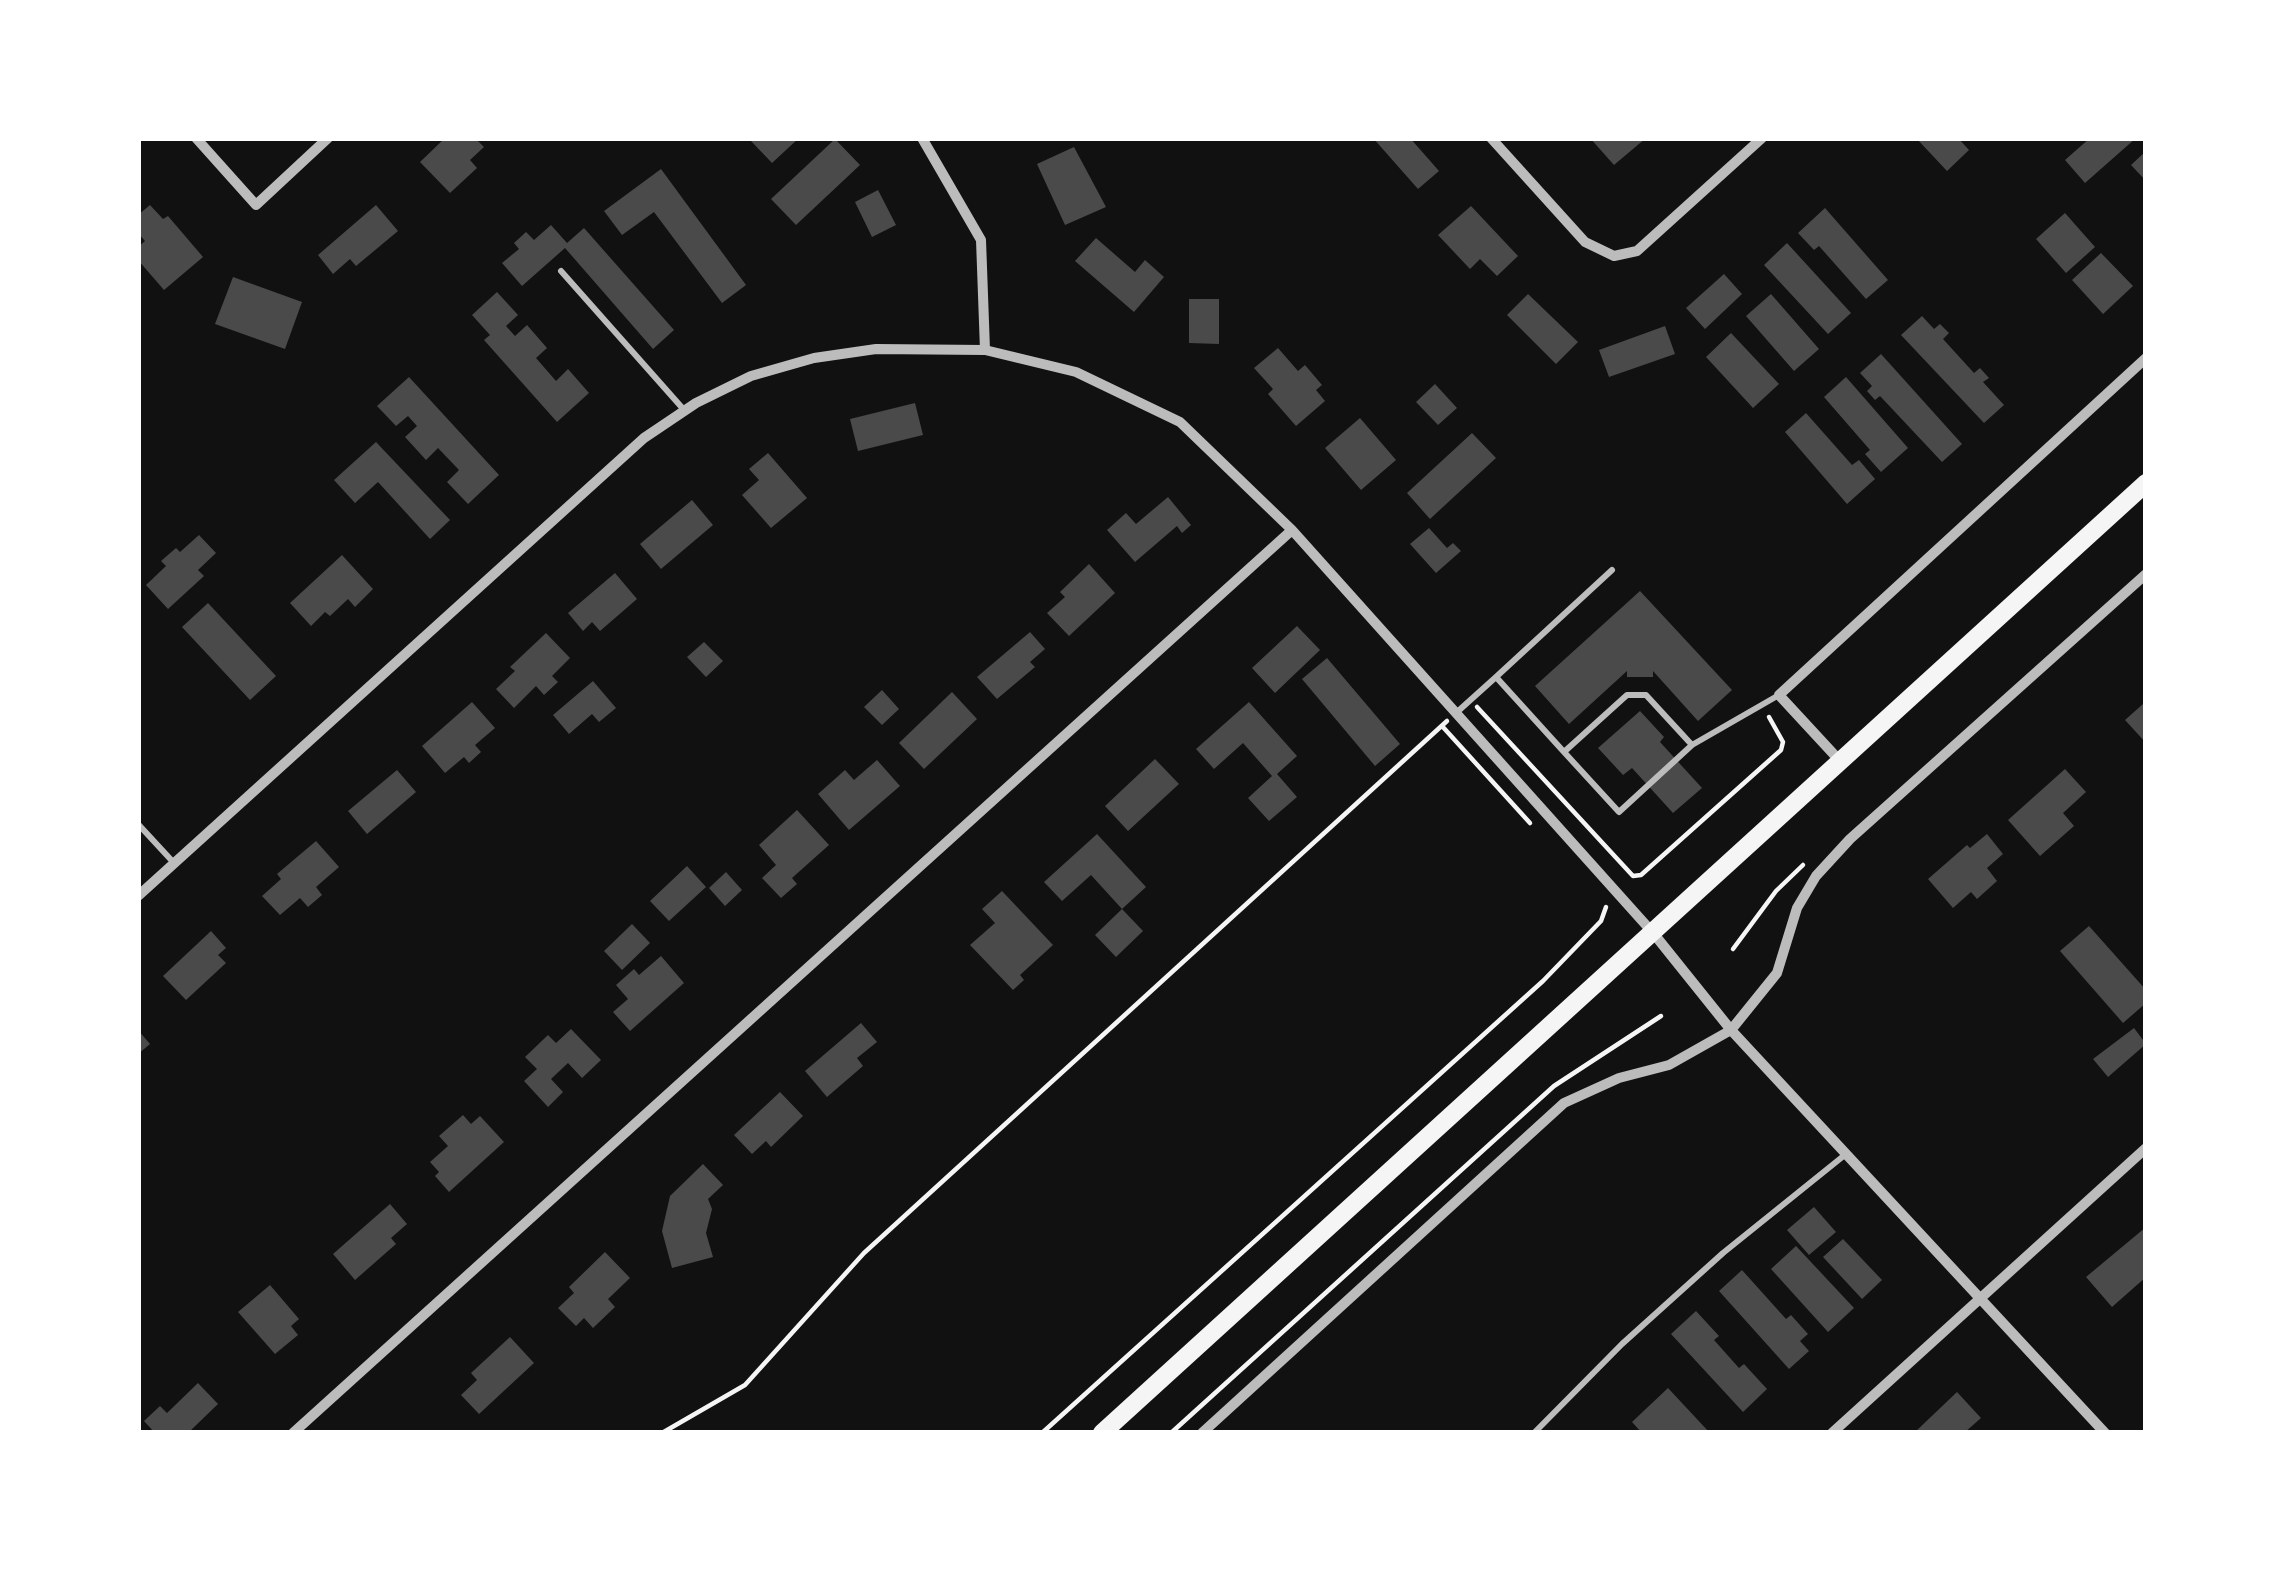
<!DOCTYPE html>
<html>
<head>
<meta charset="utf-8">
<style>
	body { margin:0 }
	#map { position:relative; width:2284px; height:1571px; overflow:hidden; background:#111; font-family:"Titillium Web",sans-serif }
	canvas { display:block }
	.frame { position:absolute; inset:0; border:141px solid #fff; pointer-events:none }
</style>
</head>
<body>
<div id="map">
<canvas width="2284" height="1571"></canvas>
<div class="frame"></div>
</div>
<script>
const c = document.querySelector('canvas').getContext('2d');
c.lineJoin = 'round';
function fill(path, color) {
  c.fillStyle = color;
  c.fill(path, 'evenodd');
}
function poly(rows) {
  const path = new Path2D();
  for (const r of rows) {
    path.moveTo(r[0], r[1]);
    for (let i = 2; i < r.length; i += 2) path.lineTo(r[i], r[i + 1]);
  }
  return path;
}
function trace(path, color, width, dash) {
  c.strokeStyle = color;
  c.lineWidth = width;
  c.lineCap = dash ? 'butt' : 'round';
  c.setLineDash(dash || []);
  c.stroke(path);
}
fill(poly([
	[445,138,475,138,484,147,470,160,477,168,450,193,420,162],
	[755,138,799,138,772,163,751,141],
	[1373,138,1410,138,1439,171,1418,189],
	[1590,138,1646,138,1614,165],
	[1916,138,1958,138,1969,150,1947,171],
	[2090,138,2136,138,2085,183,2065,160],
	[835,139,860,165,796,225,771,199],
	[1074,147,1106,207,1065,225,1037,164],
	[2146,151,2146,181,2131,165],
	[661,169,746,285,722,303,654,212,622,235,604,211],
	[878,190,896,225,872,237,855,202],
	[150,205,163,219,168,216,203,257,164,290,138,260,138,247,145,241,138,233,138,215],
	[376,205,398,231,356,266,350,259,333,274,318,255],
	[1471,206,1518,256,1497,276,1480,259,1470,269,1438,235],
	[1825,208,1888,280,1866,299,1819,246,1814,250,1798,233],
	[2065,213,2095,247,2066,273,2036,239],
	[551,225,567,243,584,228,674,330,653,349,565,248,522,286,502,263,519,249,514,243,526,232,534,240],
	[1096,238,1135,272,1145,260,1164,277,1134,312,1075,261],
	[1787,243,1851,313,1828,334,1764,265],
	[2101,253,2133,286,2103,314,2072,280],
	[1724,274,1742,294,1705,329,1686,308],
	[233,277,302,302,285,349,215,324],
	[497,292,518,315,506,326,515,336,527,325,547,348,536,358,556,381,568,369,589,393,557,422,484,340,490,335,472,315],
	[1528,294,1578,342,1556,364,1507,315],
	[1771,294,1819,349,1794,371,1746,316],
	[1189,299,1219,299,1219,344,1189,343],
	[1922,316,1934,329,1940,324,1949,333,1943,339,1974,373,1980,368,1989,378,1983,382,2004,405,1984,423,1901,335],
	[1665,326,1675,354,1609,377,1599,350],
	[1731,333,1779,384,1753,408,1706,357],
	[1278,348,1298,371,1305,365,1322,385,1316,390,1325,401,1296,426,1268,394,1273,389,1254,368],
	[1881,354,1962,444,1942,462,1880,396,1875,400,1867,391,1872,386,1860,373],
	[409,377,499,475,468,504,447,482,459,470,438,448,426,460,405,437,417,426,408,416,396,426,377,406],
	[1846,377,1908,448,1881,472,1865,454,1870,450,1824,397],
	[1435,384,1457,408,1438,425,1416,402],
	[915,403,923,435,858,451,850,419],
	[1806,413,1852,465,1859,460,1875,479,1847,504,1785,432],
	[1360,418,1396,460,1361,490,1325,448],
	[1472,433,1496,458,1430,519,1407,493],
	[376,442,450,520,430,539,378,482,355,503,334,480],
	[768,453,807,498,771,528,742,495,759,480,749,469],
	[1168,497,1191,525,1182,533,1177,526,1135,562,1107,530,1126,513,1136,524],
	[692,500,713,525,661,569,640,544],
	[1429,528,1447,548,1453,543,1461,551,1436,573,1410,544],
	[199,535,216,553,198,570,204,576,168,609,146,585,166,566,161,561,176,548,180,552],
	[342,555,373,589,355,607,348,599,330,616,325,612,311,626,290,603],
	[1089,564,1115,593,1069,636,1047,613,1065,597,1060,592],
	[615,573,637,599,600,631,592,622,583,631,568,613],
	[1640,591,1732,690,1698,721,1653,671,1653,677,1627,677,1627,671,1569,724,1535,686],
	[208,603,276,676,250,700,182,627],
	[1297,626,1320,650,1275,693,1252,668],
	[1030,632,1045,649,1030,662,1035,667,997,699,977,677],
	[546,633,570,658,552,676,558,682,544,695,536,686,514,708,496,689,515,671,510,667],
	[704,642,723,661,706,677,687,657],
	[1327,658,1400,744,1375,766,1302,679],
	[593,681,616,708,599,722,592,714,569,734,553,715],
	[882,690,899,709,882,725,864,707],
	[952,692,977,719,924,769,899,743],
	[472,702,495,728,475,745,481,752,469,763,464,757,445,773,422,746],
	[1249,702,1297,756,1277,774,1297,797,1269,821,1248,798,1272,776,1243,743,1214,769,1196,749],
	[2143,704,2146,707,2146,743,2125,720],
	[1640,711,1664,737,1660,742,1702,788,1673,813,1632,768,1623,775,1598,748],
	[1155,759,1179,784,1128,831,1105,806],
	[877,760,900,786,849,830,818,794,845,770,854,780],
	[2065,769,2086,792,2063,813,2074,826,2040,856,2008,820],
	[397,770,416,792,367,834,348,811],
	[797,810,829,845,792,878,797,884,781,898,762,878,776,865,759,845],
	[1097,834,1146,887,1122,909,1143,931,1116,957,1095,935,1122,909,1091,875,1062,901,1044,882],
	[1987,834,2003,854,1987,868,1997,881,1977,899,1971,892,1953,908,1928,879,1967,845,1970,848],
	[316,841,339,867,316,887,322,895,308,907,300,898,280,915,262,896,281,879,277,874],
	[687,866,706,887,669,921,650,901],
	[726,872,742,890,725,906,709,888],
	[1002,891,1053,945,1020,975,1024,980,1013,990,970,945,995,923,982,909],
	[632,924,650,943,622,970,604,951],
	[2089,926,2146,990,2146,1003,2123,1023,2060,951],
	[211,931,226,948,218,955,226,963,186,1000,163,976],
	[661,956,684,983,630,1031,613,1012,628,999,616,985,634,969,639,975],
	[861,1023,877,1042,857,1058,863,1066,827,1097,805,1071],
	[2134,1028,2146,1044,2108,1077,2093,1059],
	[571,1029,601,1060,582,1078,568,1063,551,1079,563,1092,548,1107,524,1081,537,1069,525,1057,548,1035,556,1043],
	[138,1030,150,1044,138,1054],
	[780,1092,803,1116,771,1147,766,1141,752,1154,734,1135],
	[463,1115,471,1124,480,1116,504,1142,449,1192,435,1176,439,1172,430,1162,448,1146,439,1136],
	[703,1164,723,1185,708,1199,712,1209,706,1233,713,1257,672,1268,662,1231,670,1196],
	[390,1204,407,1224,391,1238,396,1244,355,1280,333,1254],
	[1814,1207,1836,1232,1809,1255,1787,1230],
	[2146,1227,2146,1277,2112,1307,2086,1277],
	[1843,1239,1882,1280,1862,1299,1823,1257],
	[1796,1246,1854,1308,1828,1332,1771,1269],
	[605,1252,630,1278,608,1299,615,1307,593,1328,584,1318,576,1326,558,1308,574,1293,569,1287],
	[1742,1270,1786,1319,1791,1315,1808,1334,1800,1341,1809,1351,1789,1369,1719,1291],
	[270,1285,299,1319,291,1326,298,1335,275,1354,238,1312],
	[1696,1311,1719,1336,1714,1340,1739,1368,1744,1364,1767,1389,1743,1412,1671,1334],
	[510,1337,534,1363,479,1414,461,1395,477,1380,471,1373],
	[198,1383,218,1404,188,1433,155,1433,144,1421,160,1406,167,1413],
	[1668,1388,1710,1433,1642,1433,1632,1422],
	[1957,1392,1981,1418,1964,1433,1914,1433]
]), '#4a4a4a');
trace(poly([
	[1477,707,1633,876,1641,875,1781,750,1783,742,1769,717],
	[1442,726,1530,823],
	[1733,949,1776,891,1803,865],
	[662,1433,745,1385,864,1253,1447,721],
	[1042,1433,1543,981,1601,921,1606,907],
	[1171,1433,1554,1086,1661,1016]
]), '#f5f5f5', 4.5);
trace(poly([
	[561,271,685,411],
	[1496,677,1612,570],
	[1456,713,1496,677,1564,752,1627,695,1646,695,1692,745,1779,695],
	[1564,752,1619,812,1692,745],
	[138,824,174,863],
	[1534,1433,1622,1344,1723,1253,1846,1154]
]), '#bcbcbc', 6);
trace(poly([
	[196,138,256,205,328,138],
	[922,138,981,240,985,350],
	[1491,138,1585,242,1614,256,1637,251,1762,138],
	[1840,761,1779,695,2146,358],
	[138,896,644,438,696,403,751,376,814,358,876,349,985,350,1076,372,1180,422,1292,530,1654,934,1731,1030,2105,1433],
	[293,1433,1292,530],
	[1202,1433,1564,1103,1619,1078,1669,1065,1731,1030,1777,973,1797,908,1816,876,1850,839,2146,574],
	[1832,1433,2146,1148]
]), '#bcbcbc', 10);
trace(poly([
	[1102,1433,2146,483]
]), '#f5f5f5', 18);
</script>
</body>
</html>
